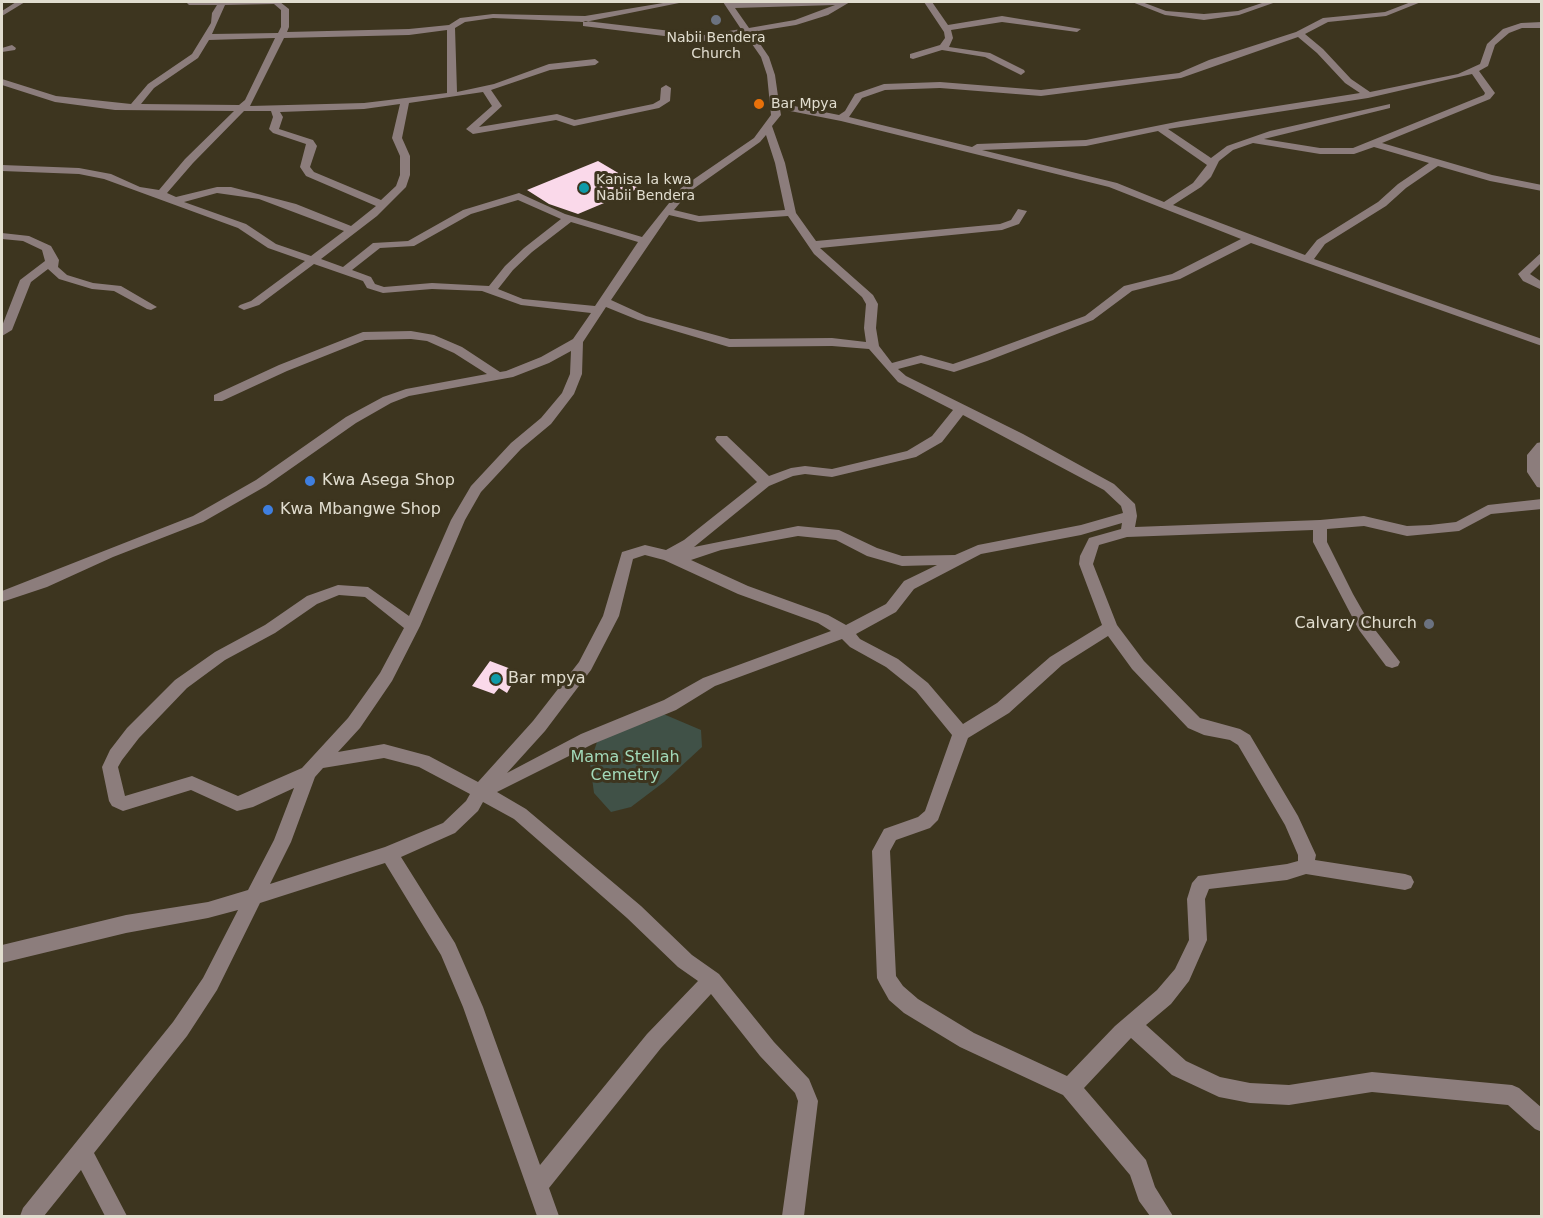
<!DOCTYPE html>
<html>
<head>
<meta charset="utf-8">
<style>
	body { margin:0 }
	#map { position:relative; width:1543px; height:1218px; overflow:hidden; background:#3d351f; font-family:"DejaVu Sans",sans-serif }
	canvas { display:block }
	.frame { position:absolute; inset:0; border:3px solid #e1ddcf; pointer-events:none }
</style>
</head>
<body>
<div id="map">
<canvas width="1543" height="1218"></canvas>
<div class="frame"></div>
</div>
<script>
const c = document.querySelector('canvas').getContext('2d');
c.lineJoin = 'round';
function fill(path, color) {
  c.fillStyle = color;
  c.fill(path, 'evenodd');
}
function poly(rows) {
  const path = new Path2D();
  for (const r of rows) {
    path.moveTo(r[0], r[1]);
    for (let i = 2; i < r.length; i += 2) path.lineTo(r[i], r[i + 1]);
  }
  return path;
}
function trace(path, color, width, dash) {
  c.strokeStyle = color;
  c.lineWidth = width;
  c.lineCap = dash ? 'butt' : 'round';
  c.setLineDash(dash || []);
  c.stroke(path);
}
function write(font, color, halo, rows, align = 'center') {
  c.font = font + ' "DejaVu Sans",sans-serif';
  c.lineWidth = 6;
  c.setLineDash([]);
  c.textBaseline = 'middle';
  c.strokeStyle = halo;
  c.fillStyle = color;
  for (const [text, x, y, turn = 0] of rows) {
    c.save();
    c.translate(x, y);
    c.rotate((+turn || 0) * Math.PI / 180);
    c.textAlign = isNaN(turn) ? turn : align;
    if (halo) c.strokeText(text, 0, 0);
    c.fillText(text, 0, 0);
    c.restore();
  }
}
fill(poly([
	[661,713,701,730,702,747,664,782,631,807,611,812,594,793,590,763,597,742,626,728,648,722]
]), '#405147');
fill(poly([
	[598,161,642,187,578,214,549,204,527,190],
	[490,661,519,672,507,693,499,688,494,694,472,686]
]), '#fad9ea');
fill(poly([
	[16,2,25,2,2,16,2,11,16,2],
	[186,2,280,2,289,9,289,27,287,32,409,29,449,25,460,18,493,14,585,16,669,2,684,2,585,22,493,18,465,22,455,28,457,92,494,84,549,64,595,59,599,62,595,65,550,70,491,90,502,106,479,127,557,114,575,120,653,104,660,100,661,88,666,85,671,88,670,101,659,108,574,126,556,120,473,134,466,129,492,106,483,92,409,103,402,138,410,156,410,175,406,187,377,216,321,259,343,267,373,243,408,241,463,210,519,193,565,214,642,237,681,188,754,138,771,115,767,75,761,57,745,34,705,41,583,26,583,22,586,21,705,35,741,29,723,2,732,3,850,2,828,15,796,25,752,32,769,57,775,75,779,103,839,115,845,111,855,94,884,84,940,82,1041,90,1179,73,1209,60,1296,32,1323,18,1385,12,1411,2,1421,2,1386,16,1328,22,1305,34,1323,49,1351,79,1370,92,1458,74,1480,64,1487,44,1503,29,1521,23,1542,22,1542,28,1522,28,1509,33,1495,45,1488,66,1479,71,1495,93,1490,99,1382,143,1492,175,1542,185,1542,191,1490,181,1438,166,1406,188,1386,206,1325,244,1314,259,1542,339,1542,346,1251,243,1180,279,1132,291,1093,320,987,361,954,372,921,363,898,369,906,376,1023,434,1114,484,1135,504,1137,516,1135,527,1320,520,1364,516,1407,526,1430,525,1456,522,1488,505,1542,499,1542,509,1491,514,1459,531,1407,536,1364,526,1327,529,1327,542,1353,594,1369,622,1400,662,1398,666,1392,668,1386,666,1359,630,1313,542,1313,530,1127,537,1099,545,1093,564,1117,625,1144,661,1200,718,1240,729,1250,735,1298,816,1316,855,1315,860,1405,874,1411,876,1414,882,1411,888,1405,890,1306,874,1287,880,1209,889,1205,899,1207,940,1189,981,1171,1004,1146,1025,1186,1061,1220,1077,1250,1083,1289,1085,1372,1072,1512,1085,1519,1088,1542,1108,1542,1132,1535,1129,1508,1105,1372,1092,1289,1105,1250,1103,1219,1097,1172,1075,1131,1038,1084,1088,1146,1160,1155,1187,1173,1216,1150,1216,1139,1201,1130,1175,1063,1095,960,1047,904,1013,889,1000,880,984,877,978,872,851,884,829,918,817,925,811,952,735,916,691,886,667,850,647,842,639,715,686,676,710,593,744,497,792,526,809,641,906,692,955,719,974,774,1042,809,1079,818,1101,804,1216,782,1216,798,1101,795,1093,760,1056,711,994,661,1048,549,1188,559,1216,537,1216,463,1007,441,955,385,863,260,903,217,990,187,1036,94,1153,127,1216,105,1216,81,1170,44,1216,20,1216,23,1208,173,1022,203,978,238,910,208,918,126,933,2,963,2,945,126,915,208,902,248,890,274,840,294,788,253,807,237,811,191,790,123,811,112,806,109,801,102,767,110,750,127,728,175,680,215,652,265,625,307,596,338,585,368,587,409,616,451,520,471,486,511,443,541,418,562,393,570,374,571,351,549,363,513,377,409,396,391,403,356,423,266,486,203,522,113,557,47,587,2,602,2,591,193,516,256,480,346,417,383,397,406,389,487,374,454,353,427,341,411,339,365,340,287,371,222,401,214,401,214,395,279,365,363,332,411,331,434,335,462,347,500,372,506,371,541,357,573,339,591,313,521,305,482,291,432,289,383,293,367,288,363,281,314,264,259,305,244,310,238,307,240,305,251,301,305,261,268,248,238,228,104,179,79,174,2,171,2,165,79,168,111,174,140,187,159,190,185,159,234,111,115,110,55,102,2,85,2,79,56,96,131,104,148,84,192,54,211,23,212,13,217,5,189,5,186,2],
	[274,4,281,10,281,27,278,33,212,34,225,5,274,4],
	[835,5,795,20,749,28,735,8,835,5],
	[447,30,447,93,364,103,250,106,284,38,409,35,447,30],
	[1298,37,1317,53,1345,83,1360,93,1181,121,1086,140,977,144,972,147,849,117,862,98,885,90,940,88,1041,96,1181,78,1298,37],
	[275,38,245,100,239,105,141,104,154,88,198,58,209,40,275,38],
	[1472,74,1485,93,1484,95,1353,148,1320,148,1264,139,1390,108,1390,104,1270,131,1227,146,1211,158,1168,129,1368,98,1472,74],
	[400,104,392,138,400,156,400,175,396,186,381,200,314,172,310,167,317,146,313,140,279,129,283,117,280,112,364,109,400,104],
	[780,109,841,121,1109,187,1241,239,1172,274,1124,286,1085,316,979,355,953,364,921,355,892,363,879,346,876,328,878,304,873,295,820,248,1002,230,1019,224,1027,211,1018,209,1011,220,1000,224,816,241,796,213,785,163,772,126,781,115,780,109],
	[244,111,271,111,273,117,269,129,273,133,306,144,300,167,306,176,376,206,351,226,296,204,231,187,217,187,176,197,167,193,193,163,244,111],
	[1158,131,1207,165,1193,183,1164,202,1117,183,982,150,1086,146,1158,131],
	[766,135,775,163,785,210,699,216,674,210,689,192,760,142,766,135],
	[1253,143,1320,154,1354,154,1374,147,1429,163,1398,184,1378,202,1317,240,1305,255,1173,205,1201,187,1211,177,1219,161,1233,150,1253,143],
	[217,193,259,199,344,231,311,256,276,244,246,224,184,202,217,193],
	[518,200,561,219,524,248,505,266,489,286,432,283,384,287,375,284,371,277,352,270,380,248,414,246,471,214,518,200],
	[669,215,699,222,788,216,814,254,862,297,866,304,864,328,866,342,832,338,730,339,646,316,611,300,669,215],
	[571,222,638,242,595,306,523,299,498,289,513,270,532,252,571,222],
	[606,307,638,320,729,347,832,346,869,349,898,382,953,410,932,436,907,451,832,469,805,466,791,468,769,476,727,436,717,436,715,439,717,442,757,482,684,540,666,550,645,545,622,552,603,616,579,662,533,721,478,782,429,756,384,744,338,752,360,728,392,681,420,626,465,520,481,492,521,449,551,424,574,394,582,374,583,342,606,307],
	[963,415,1104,490,1121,506,1123,513,1081,525,978,545,955,555,902,556,877,548,839,530,798,526,694,547,769,486,793,476,805,474,832,477,916,457,942,442,963,415],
	[1122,523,1121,529,1089,538,1080,556,1079,564,1102,625,1050,657,997,703,963,724,928,683,898,659,860,639,856,634,896,612,914,589,981,554,1081,535,1122,523],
	[798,536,836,540,867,556,902,566,937,565,904,581,886,604,846,625,828,615,748,586,691,560,721,550,798,536],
	[645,555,664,560,738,594,818,623,831,631,703,678,664,700,581,734,507,773,545,731,591,670,619,616,633,559,645,555],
	[339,595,365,597,404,628,380,673,348,718,302,768,238,796,192,776,125,796,118,767,122,760,139,738,187,688,225,660,275,633,317,604,339,595],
	[1108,636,1132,669,1188,728,1204,735,1230,740,1238,745,1285,825,1298,855,1298,861,1287,864,1198,876,1192,883,1187,899,1189,940,1175,969,1157,990,1115,1026,1067,1076,974,1033,918,999,903,986,896,976,890,851,896,840,930,828,938,820,968,738,1009,713,1062,665,1108,636],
	[384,758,419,767,470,794,466,801,443,823,385,847,270,884,291,842,315,777,323,768,384,758],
	[483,802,514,819,627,918,678,967,698,981,647,1034,540,1165,483,1007,455,943,401,857,455,833,478,811,483,802],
	[924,2,932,2,948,25,1002,16,1081,29,1077,32,1002,22,951,30,953,38,949,47,990,53,1024,70,1025,72,1021,75,985,57,942,50,913,59,910,58,910,54,940,45,945,38,944,32,924,2],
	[1132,2,1142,2,1166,11,1204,14,1238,11,1265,2,1276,2,1239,15,1204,20,1165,15,1132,2],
	[12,45,16,48,15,50,2,52,2,48,12,45],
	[2,233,29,236,51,246,59,260,58,267,67,275,93,283,121,286,157,307,151,310,147,309,114,291,92,289,59,279,48,269,31,282,12,330,2,336,2,326,20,280,45,261,42,250,23,241,2,239,2,233],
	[1542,252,1542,262,1530,274,1542,282,1542,290,1523,281,1518,274,1542,252],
	[1542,442,1541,456,1542,488,1537,487,1527,472,1527,455,1537,443,1542,442]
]), '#8c7d7c');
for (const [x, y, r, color] of [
	[716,20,6,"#6b7280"],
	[759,104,6,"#e8710a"],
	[584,188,6,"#0f9aa8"],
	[310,481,6,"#3f7fe0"],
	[268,510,6,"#3f7fe0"],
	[1429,624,6,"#6b7280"],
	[496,679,6,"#0f9aa8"]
]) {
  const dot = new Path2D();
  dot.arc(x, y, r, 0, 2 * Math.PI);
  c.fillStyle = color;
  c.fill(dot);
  trace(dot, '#3d351f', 2);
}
write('14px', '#e1ddcf', '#3d351f', [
	["Nabii Bendera",716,38,"center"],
	["Church",716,54,"center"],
	["Bar Mpya",771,104],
	["Kanisa la kwa",596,180],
	["Nabii Bendera",596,196]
], 'left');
write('16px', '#e1ddcf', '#3d351f', [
	["Kwa Asega Shop",322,481],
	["Kwa Mbangwe Shop",280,510],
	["Calvary Church",1417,624,"right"],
	["Bar mpya",508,679]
], 'left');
write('16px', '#a2d9b9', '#3d351f', [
	["Mama Stellah",625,758],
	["Cemetry",625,776]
]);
</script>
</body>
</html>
